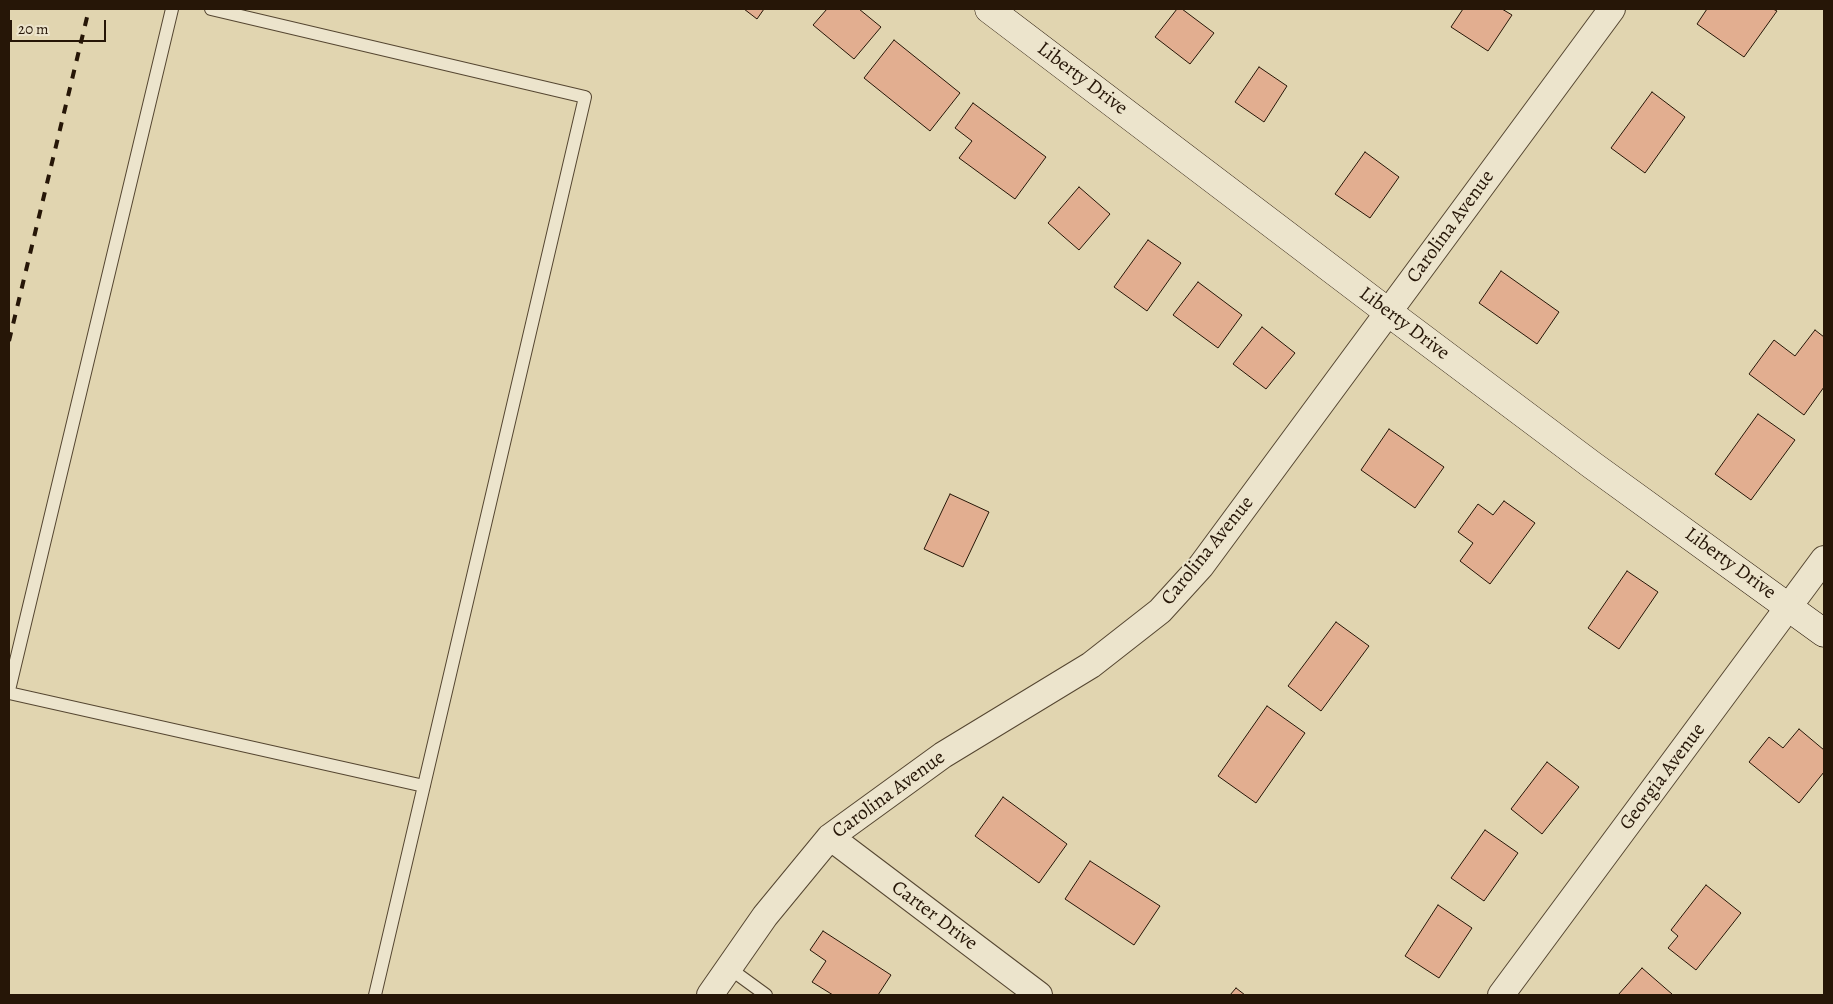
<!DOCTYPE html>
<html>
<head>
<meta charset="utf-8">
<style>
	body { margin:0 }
	#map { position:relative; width:1833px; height:1004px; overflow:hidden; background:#e1d5b0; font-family:Alegreya,serif }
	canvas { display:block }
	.frame { position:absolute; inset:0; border:10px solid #261607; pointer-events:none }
	.scale { position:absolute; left:10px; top:20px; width:96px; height:22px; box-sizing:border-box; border:2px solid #261607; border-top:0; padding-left:6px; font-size:15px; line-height:18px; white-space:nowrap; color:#261607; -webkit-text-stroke:4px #ece4cc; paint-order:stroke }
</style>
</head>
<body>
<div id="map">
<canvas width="1833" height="1004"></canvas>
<div class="frame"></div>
<div class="scale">20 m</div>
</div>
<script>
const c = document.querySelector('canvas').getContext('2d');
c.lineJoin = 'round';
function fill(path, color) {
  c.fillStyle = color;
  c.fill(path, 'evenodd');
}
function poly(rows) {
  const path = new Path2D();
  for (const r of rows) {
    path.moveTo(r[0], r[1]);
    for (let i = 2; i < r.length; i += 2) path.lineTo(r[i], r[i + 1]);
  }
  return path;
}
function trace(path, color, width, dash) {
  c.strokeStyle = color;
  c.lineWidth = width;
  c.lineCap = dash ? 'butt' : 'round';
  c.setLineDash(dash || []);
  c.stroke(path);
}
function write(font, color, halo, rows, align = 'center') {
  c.font = font + ' Alegreya,serif';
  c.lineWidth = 4;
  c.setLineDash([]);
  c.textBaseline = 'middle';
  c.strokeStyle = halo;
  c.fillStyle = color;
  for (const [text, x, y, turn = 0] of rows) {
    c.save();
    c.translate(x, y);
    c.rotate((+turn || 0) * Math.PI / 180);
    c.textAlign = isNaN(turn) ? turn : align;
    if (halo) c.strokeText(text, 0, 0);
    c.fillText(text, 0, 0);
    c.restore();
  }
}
const building = poly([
	[744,9,764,9,757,19,744,9],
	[827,9,859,9,881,27,854,59,813,25,827,9],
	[1177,9,1182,9,1214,33,1190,64,1155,37,1177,9],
	[1463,9,1502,9,1512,15,1488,51,1451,27,1463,9],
	[1707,9,1773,9,1777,11,1744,57,1697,24,1707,9],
	[894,40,960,93,930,131,864,78,894,40],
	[1259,67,1287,86,1264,122,1235,102,1259,67],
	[1652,92,1685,117,1645,173,1611,148,1652,92],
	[973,103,1046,157,1015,199,959,158,972,141,955,128,973,103],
	[1365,152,1399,177,1370,218,1335,194,1365,152],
	[1079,187,1110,214,1079,250,1048,223,1079,187],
	[1148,240,1181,263,1147,311,1114,287,1148,240],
	[1501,271,1559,312,1537,344,1479,303,1501,271],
	[1198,282,1242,315,1218,348,1173,315,1198,282],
	[1262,327,1295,353,1266,389,1233,364,1262,327],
	[1815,330,1824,337,1824,387,1804,415,1749,374,1774,340,1795,356,1815,330],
	[1758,414,1795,440,1751,500,1715,474,1758,414],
	[1389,429,1444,467,1415,508,1361,470,1389,429],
	[950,494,989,512,963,567,924,549,950,494],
	[1504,501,1535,523,1490,584,1460,561,1473,543,1458,532,1478,504,1493,515,1504,501],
	[1627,571,1658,592,1619,649,1588,628,1627,571],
	[1336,622,1369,646,1321,711,1288,686,1336,622],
	[1267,706,1305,733,1256,803,1218,776,1267,706],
	[1799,729,1824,750,1824,772,1799,803,1749,762,1769,737,1783,748,1799,729],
	[1547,762,1579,787,1542,834,1511,809,1547,762],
	[1003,797,1067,844,1039,883,975,836,1003,797],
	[1485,830,1518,853,1484,901,1451,878,1485,830],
	[1090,861,1160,906,1134,945,1065,899,1090,861],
	[1706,885,1741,913,1696,970,1668,948,1678,936,1671,930,1706,885],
	[1438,905,1472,928,1439,978,1405,956,1438,905],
	[823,931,891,975,878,995,833,995,812,982,826,961,810,950,823,931],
	[1642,968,1672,994,1671,995,1618,995,1642,968],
	[1236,988,1245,995,1230,995,1236,988]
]);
fill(building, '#e2ae90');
trace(building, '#261607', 1);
const lane = poly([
	[211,9,585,97,375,995],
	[9,690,172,9],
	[9,693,424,786],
	[729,968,766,995]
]);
const street = poly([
	[830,837,1039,995],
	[710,995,765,916,830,837,943,755,1091,665,1160,611,1201,566,1612,9],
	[1501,995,1824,559]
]);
const secondary = poly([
	[989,9,1388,312,1592,465,1824,633]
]);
trace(lane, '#554631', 14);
trace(street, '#554631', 28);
trace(secondary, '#261607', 29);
trace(lane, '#ece4cc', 12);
trace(street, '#ece4cc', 26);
trace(secondary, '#ece4cc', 28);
trace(poly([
	[9,341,89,9]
]), '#261607', 4, [9, 9]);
write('20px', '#261607', '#ece4cc', [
	["Liberty Drive",1082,79,37],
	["Carolina Avenue",1451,227,-54],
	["Liberty Drive",1404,324,37],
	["Carolina Avenue",1208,551,-51],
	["Liberty Drive",1730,564,36],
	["Georgia Avenue",1663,777,-53],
	["Carolina Avenue",889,795,-36],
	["Carter Drive",934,916,37]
]);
</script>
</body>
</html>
